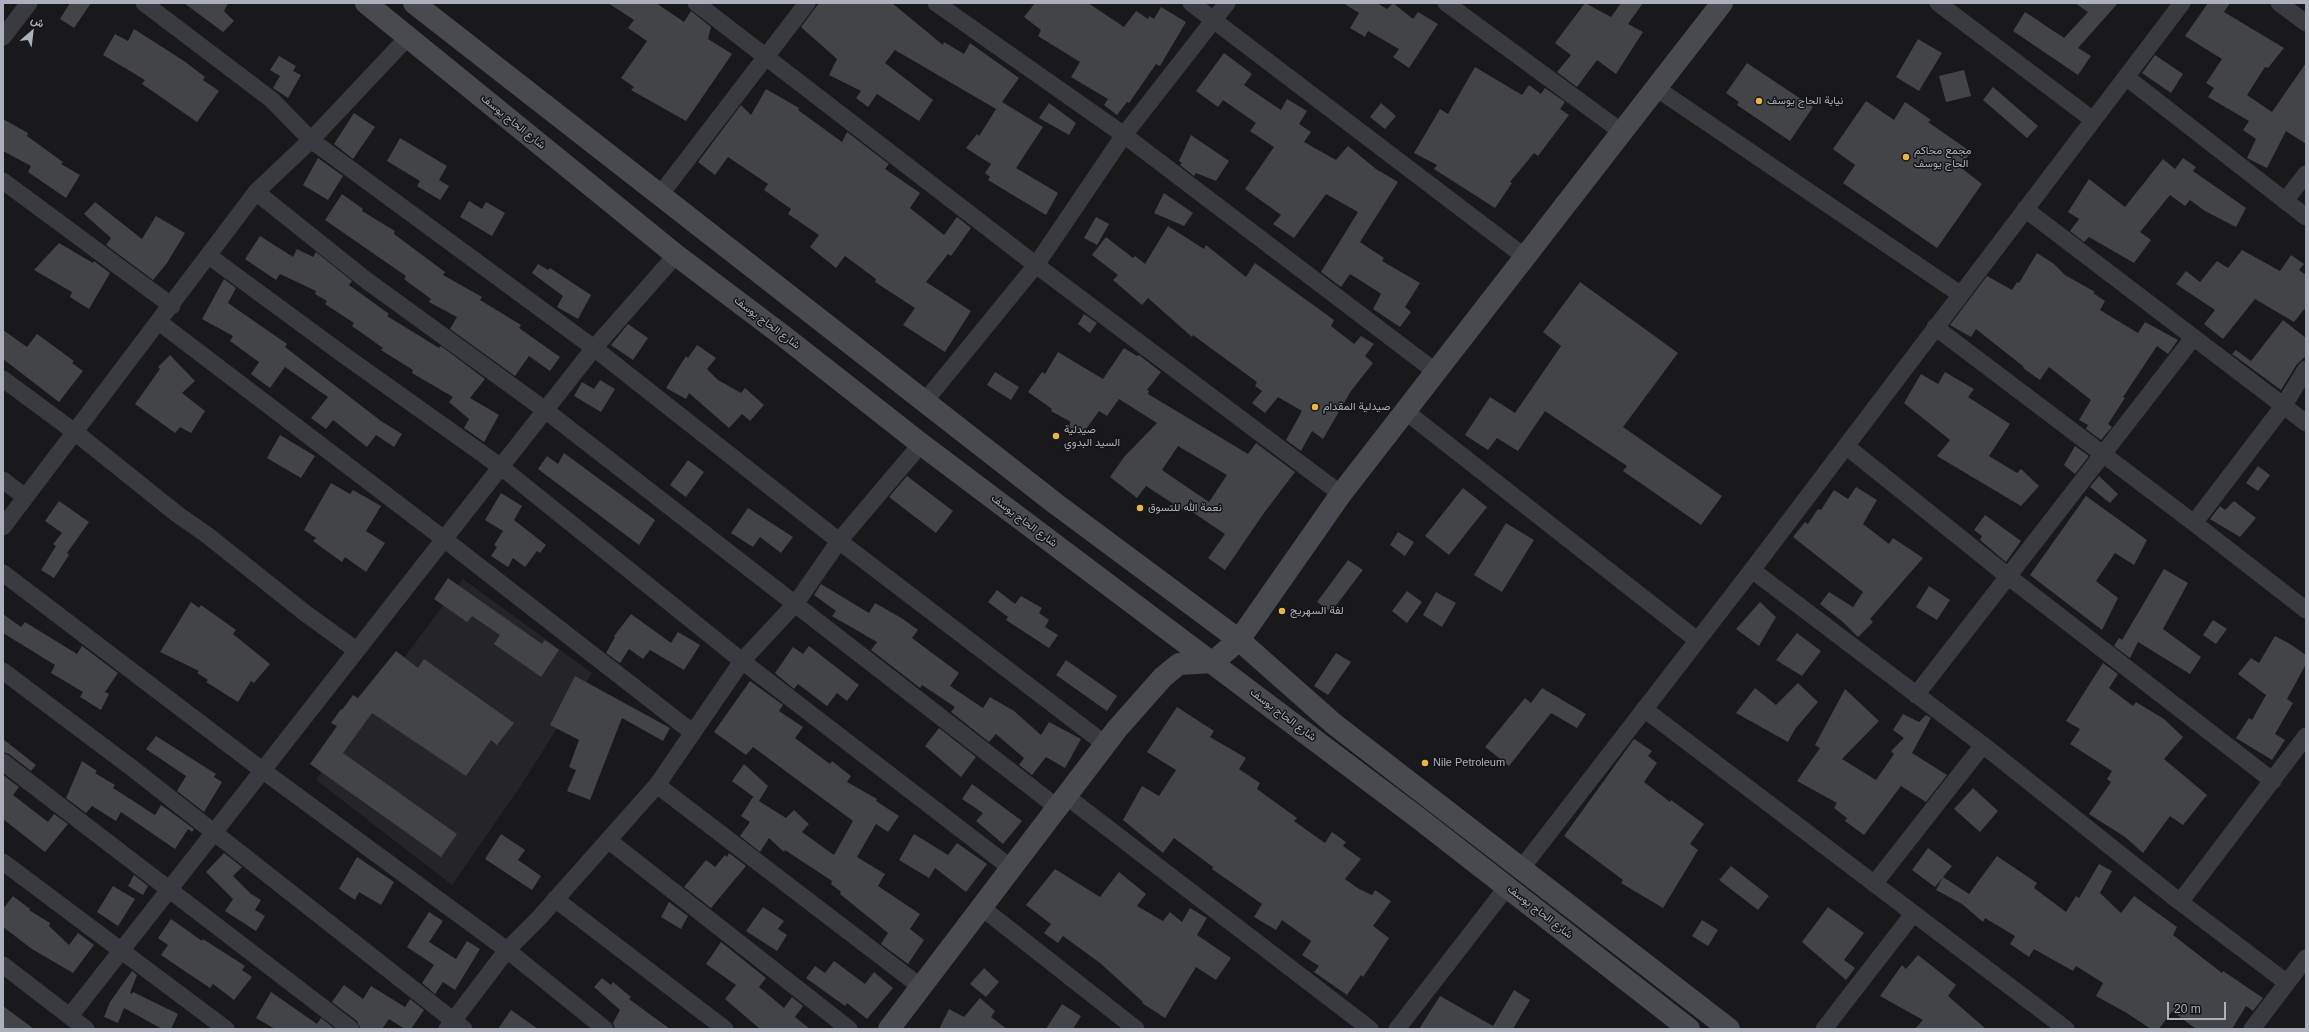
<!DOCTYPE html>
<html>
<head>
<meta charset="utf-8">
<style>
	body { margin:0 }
	#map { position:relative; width:2309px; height:1032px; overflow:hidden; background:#19191b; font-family:Helvetica,Vazirmatn,sans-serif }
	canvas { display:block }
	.frame { position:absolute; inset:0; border:4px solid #acb0ba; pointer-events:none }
	.north { position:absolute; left:12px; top:12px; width:40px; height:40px; -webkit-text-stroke:3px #141416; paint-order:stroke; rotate:28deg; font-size:11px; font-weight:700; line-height:16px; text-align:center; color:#acb0ba }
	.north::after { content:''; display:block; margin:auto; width:14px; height:18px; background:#acb0ba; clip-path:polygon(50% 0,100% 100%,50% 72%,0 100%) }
	.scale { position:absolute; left:2167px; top:1002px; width:59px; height:18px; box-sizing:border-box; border:2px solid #acb0ba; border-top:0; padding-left:5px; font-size:12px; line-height:14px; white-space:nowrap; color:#acb0ba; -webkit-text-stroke:3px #141416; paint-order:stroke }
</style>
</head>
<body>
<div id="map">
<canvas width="2309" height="1032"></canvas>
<div class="frame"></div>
<div class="north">ش</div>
<div class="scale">20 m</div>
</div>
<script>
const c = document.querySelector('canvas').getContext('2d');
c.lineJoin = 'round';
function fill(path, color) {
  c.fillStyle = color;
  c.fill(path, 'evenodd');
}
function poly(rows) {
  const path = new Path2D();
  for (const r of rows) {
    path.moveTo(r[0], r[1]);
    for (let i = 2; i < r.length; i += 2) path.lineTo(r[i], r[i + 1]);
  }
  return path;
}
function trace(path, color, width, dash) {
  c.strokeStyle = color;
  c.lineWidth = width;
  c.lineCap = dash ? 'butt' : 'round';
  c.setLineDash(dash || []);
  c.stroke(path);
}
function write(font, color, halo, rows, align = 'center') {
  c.font = font + ' Helvetica,Vazirmatn,sans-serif';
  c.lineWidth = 3;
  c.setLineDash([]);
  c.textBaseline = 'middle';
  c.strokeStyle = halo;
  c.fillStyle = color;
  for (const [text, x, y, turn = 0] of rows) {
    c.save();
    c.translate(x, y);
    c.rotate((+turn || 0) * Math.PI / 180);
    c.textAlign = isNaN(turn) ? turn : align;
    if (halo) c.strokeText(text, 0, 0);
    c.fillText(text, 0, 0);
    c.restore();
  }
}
fill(poly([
	[463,579,592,673,522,784,452,885,316,780,386,682]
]), '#252528');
fill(poly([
	[70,3,91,3,74,28,60,19],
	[184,3,228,3,224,11,234,21,223,32],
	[608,3,656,3,684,22,691,11,711,27,708,39,732,54,686,121,631,90,634,87,621,78,647,41,628,28,634,20],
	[819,3,892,3,943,45,944,42,964,54,970,43,1019,78,1002,102,1043,127,1016,168,1058,193,1046,215,988,180,990,177,985,173,991,164,966,148,977,134,979,136,996,109,895,50,885,63,933,100,919,121,877,94,868,107,856,98,861,91,829,75,837,59,801,27],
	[1035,3,1088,3,1124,27,1136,11,1148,19,1149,16,1154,19,1161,7,1186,22,1160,66,1156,64,1129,103,1127,102,1117,115,1104,105,1108,99,1071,77,1080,62,1038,36,1041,30,1024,17],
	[1343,3,1377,3,1387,9,1393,3,1413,19,1418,12,1438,24,1409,68,1393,57,1399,49,1368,31,1365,37,1350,28,1359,13],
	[1585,3,1611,17,1621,3,1643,3,1628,24,1643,32,1616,74,1597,60,1577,87,1557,72,1571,55,1555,43],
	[2075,3,2118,3,2078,48,2091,56,2078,75,2013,31,2025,12,2064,38,2088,12],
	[2208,3,2230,3,2224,12,2284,48,2268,68,2265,67,2247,95,2272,112,2306,63,2306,144,2286,131,2267,168,2247,158,2256,139,2243,130,2249,121,2208,97,2214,88,2206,83,2222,59,2185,36],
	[134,29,184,61,205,77,203,80,219,91,197,122,142,84,145,80,103,55,115,34,128,41],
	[1918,39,1942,53,1919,91,1896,77],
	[1224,53,1252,74,1244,85,1281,110,1287,99,1307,111,1299,124,1311,132,1304,142,1336,160,1348,146,1376,169,1398,182,1360,242,1384,258,1382,261,1420,283,1405,307,1411,312,1400,327,1373,309,1381,294,1377,291,1350,274,1341,287,1321,272,1358,212,1326,194,1294,238,1273,224,1281,215,1245,189,1274,147,1250,131,1256,123,1223,100,1218,107,1196,91],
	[2155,55,2183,74,2171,93,2142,73],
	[279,56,296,66,293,71,301,75,288,98,273,88,280,76,270,70],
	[1747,63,1813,107,1790,141,1737,105,1739,102,1726,93],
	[1475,67,1522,95,1529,85,1541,94,1545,88,1565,102,1560,109,1569,115,1538,156,1534,153,1510,182,1512,183,1495,208,1434,169,1437,165,1414,153,1440,109,1448,114],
	[1964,70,1971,96,1946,102,1939,76],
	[1993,87,2038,126,2027,138,1983,100],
	[766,89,799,108,798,110,842,142,847,132,889,164,885,169,920,193,910,208,944,235,957,217,971,228,951,256,948,254,926,282,971,311,945,352,903,325,915,308,875,282,876,279,845,256,836,268,810,247,819,235,788,214,791,209,764,190,768,184,728,157,715,175,698,162,741,105,751,115],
	[1866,101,1894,120,1905,102,1931,120,1928,122,1971,152,1960,167,1982,184,1937,248,1843,183,1855,165,1833,149],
	[1049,103,1076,123,1069,135,1039,118],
	[1381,103,1396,116,1385,129,1370,117],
	[354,113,375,127,353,159,334,144],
	[3,119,28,133,27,136,63,162,61,164,80,175,66,198,28,172,31,166,3,151],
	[1191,135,1229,161,1216,181,1196,173,1194,176,1180,165,1182,163,1179,161],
	[400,138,447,166,439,180,449,186,440,200,417,186,420,181,387,161],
	[318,158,343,176,328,200,303,185],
	[2183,158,2196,167,2193,171,2246,208,2236,227,2205,211,2190,200,2185,206,2170,195,2140,232,2151,240,2134,263,2089,237,2084,242,2070,231,2079,219,2068,212,2089,179,2125,207,2163,159,2175,169],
	[1164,193,1193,213,1184,226,1154,213],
	[342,194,363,209,362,211,395,231,394,234,445,272,443,275,482,297,480,300,521,325,519,328,560,357,550,371,529,356,515,376,450,329,457,317,429,302,431,299,404,279,406,276,325,220],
	[469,201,482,209,486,202,505,213,492,236,460,217],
	[95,202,142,239,156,216,185,233,167,263,153,280,106,245,111,238,84,214],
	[1096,217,1109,224,1097,245,1084,238],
	[1168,226,1204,249,1206,245,1246,277,1255,263,1334,320,1331,326,1354,344,1361,336,1374,344,1365,356,1373,363,1351,391,1323,439,1312,431,1301,451,1286,440,1302,411,1278,397,1265,413,1252,403,1262,391,1255,386,1257,382,1193,335,1192,337,1148,298,1142,305,1113,280,1118,275,1092,255,1106,237,1133,258,1135,256,1145,264],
	[260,236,293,257,297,249,313,257,316,252,352,281,349,285,389,314,387,316,439,348,441,346,485,379,470,398,499,415,484,442,464,428,469,419,449,402,453,397,412,373,413,370,381,350,383,348,352,326,354,323,325,304,327,301,315,294,316,291,280,274,276,280,245,259],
	[59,243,93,263,94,261,110,273,89,309,70,297,72,292,34,270],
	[2242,250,2280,271,2291,255,2304,264,2299,270,2306,275,2306,307,2294,322,2255,299,2223,339,2204,324,2215,310,2176,284,2186,271,2200,282,2217,261,2228,268],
	[2037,253,2054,264,2065,275,2095,292,2093,293,2105,301,2100,310,2138,333,2145,322,2178,340,2168,354,2157,346,2123,397,2125,398,2108,424,2112,427,2101,440,2086,429,2088,425,2079,420,2091,400,2049,367,2040,380,2023,368,2024,367,1976,329,1971,337,1950,325,1987,276,2012,290,2017,282,2019,283],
	[538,264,548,270,550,268,591,295,578,319,557,307,563,296,532,273],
	[224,279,236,288,228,303,287,344,285,347,381,421,402,434,394,447,376,435,367,447,333,420,326,429,311,418,328,397,285,367,270,388,251,374,259,362,230,341,233,336,202,319],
	[1580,282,1678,353,1623,427,1722,496,1701,525,1623,471,1627,466,1545,411,1518,451,1497,438,1488,450,1465,435,1490,397,1515,413,1561,346,1543,332],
	[1084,314,1097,323,1090,333,1078,324],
	[2283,320,2306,338,2306,356,2297,364,2281,390,2232,354,2236,350,2251,361],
	[628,324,648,338,633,360,611,345],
	[3,330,27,347,37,334,74,361,72,363,83,371,59,402,3,359],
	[697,345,716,358,707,369,718,380,741,393,745,388,764,405,750,421,742,414,729,428,689,393,686,399,666,388,686,356,688,358],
	[1124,348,1137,356,1139,355,1161,372,1147,390,1149,391,1148,394,1248,454,1256,443,1295,472,1264,513,1225,570,1208,558,1225,534,1188,509,1186,512,1146,486,1137,498,1110,477,1124,457,1157,423,1119,399,1107,416,1099,411,1081,436,1068,427,1071,422,1051,411,1052,409,1028,392,1042,372,1045,374,1058,352,1103,379],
	[1178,446,1227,475,1209,502,1162,470],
	[170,355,195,381,182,393,205,411,191,433,180,427,175,433,135,404,160,369,158,367],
	[995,372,1019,387,1011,400,987,385],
	[1945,372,1974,389,1968,397,2010,424,1989,456,2017,473,2021,469,2039,486,2021,506,1937,456,1950,440,1904,403,1921,374,1938,384],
	[600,380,615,389,601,412,574,396,582,382,594,389],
	[280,435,315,456,301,478,267,458],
	[2075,446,2089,456,2075,474,2064,465],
	[564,453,655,520,639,545,538,469,547,456,558,464],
	[688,460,704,472,686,497,670,485],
	[2258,466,2270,475,2258,491,2246,483],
	[907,476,953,511,936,533,889,497],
	[2099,476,2118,494,2110,503,2090,487],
	[331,483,350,494,353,490,381,506,366,531,385,543,366,572,345,557,342,562,313,541,316,538,304,530],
	[1856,487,1877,500,1863,524,1889,544,1893,538,1923,558,1870,619,1873,622,1858,637,1843,622,1820,604,1829,592,1853,607,1863,592,1793,537,1805,522,1808,524,1818,509,1821,510,1834,490,1848,499],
	[1463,488,1487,507,1449,555,1425,536],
	[501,493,522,506,514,520,546,545,540,553,537,551,525,567,513,558,508,567,491,556,497,547,494,545,503,531,485,520],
	[2086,496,2147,540,2134,565,2115,553,2096,581,2118,598,2102,630,2030,575],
	[59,501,89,522,67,553,69,555,54,578,41,570,56,546,53,544,62,533,45,521],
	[2234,501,2256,518,2240,537,2210,519,2220,506,2225,510],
	[748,508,793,537,781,553,760,537,753,547,731,533],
	[1985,515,2021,541,2006,562,1980,540,1982,536,1974,530],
	[1506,523,1534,540,1502,592,1474,575],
	[1398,532,1414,542,1405,556,1390,545],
	[1348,560,1363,570,1331,612,1317,602],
	[2164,569,2188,583,2163,629,2201,657,2190,674,2138,642,2130,658,2114,646,2119,638,2122,640],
	[448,578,542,644,545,640,559,650,541,677,494,644,500,635,472,616,467,622,434,599],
	[821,584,869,613,875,603,903,619,918,630,912,638,959,673,950,686,983,708,990,697,1014,711,1041,735,1049,722,1081,739,1065,768,1046,757,1032,775,1019,765,1024,758,996,734,989,742,951,712,955,707,922,685,920,688,871,650,877,642,832,616,836,611,814,595],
	[1929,586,1950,600,1937,620,1916,607],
	[997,590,1015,604,1021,596,1042,608,1039,613,1049,620,1045,627,1058,635,1049,648,1006,620,1008,617,988,602],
	[1407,591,1422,602,1407,623,1392,611],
	[1436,592,1456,603,1442,627,1423,615],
	[191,602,199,608,201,605,236,630,233,634,270,664,254,683,251,681,238,702,206,682,208,680,197,673,199,671,160,652],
	[1760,602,1776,617,1759,646,1736,629],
	[3,614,21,627,25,622,77,654,82,646,118,673,105,692,109,694,101,710,80,697,83,692,51,673,55,665,3,633],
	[631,614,671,643,678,632,700,645,684,670,650,650,643,659,629,649,620,663,606,653,615,637,614,636],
	[2213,620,2227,629,2216,644,2203,635],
	[1797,633,1821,651,1802,676,1776,660],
	[2275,636,2290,644,2306,655,2306,664,2287,699,2293,703,2275,734,2285,740,2272,760,2236,738,2249,718,2252,720,2266,695,2238,674,2251,658,2259,663],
	[809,646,859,685,847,701,837,693,827,706,798,684,794,689,775,673,793,647,803,654],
	[396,651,418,668,424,659,514,723,497,745,491,740,466,776,372,713,343,753,457,834,441,857,310,764,337,726,331,723,341,709,342,710,353,695,358,698],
	[1336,653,1351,662,1328,695,1314,686],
	[1066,660,1117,696,1107,711,1056,675],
	[2103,663,2118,674,2109,688,2133,706,2136,702,2164,719,2183,737,2164,759,2207,795,2183,825,2170,816,2143,853,2125,837,2089,814,2111,782,2107,779,2112,771,2070,744,2080,729,2066,721],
	[575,676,670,728,663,741,622,718,590,800,567,791,576,770,569,767,579,740,550,725],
	[750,681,783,705,779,711,803,727,795,738,830,764,832,761,851,776,847,782,877,799,876,801,899,816,888,832,876,824,857,857,885,874,878,886,920,914,910,929,924,940,908,964,881,944,888,933,840,894,841,892,831,884,832,881,785,850,784,852,769,838,760,852,740,836,750,822,741,816,753,797,755,798,732,781,744,764,768,786,759,801,786,818,794,810,809,824,802,832,834,855,853,821,753,747,746,755,714,732],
	[1798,683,1818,702,1795,729,1788,742,1736,713,1755,688,1776,705],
	[1542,688,1586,714,1577,728,1551,713,1509,766,1485,747,1525,698,1531,703],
	[1845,689,1879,721,1842,759,1876,780,1894,754,1891,751,1904,738,1893,730,1903,714,1919,722,1926,715,1931,718,1912,753,1947,775,1926,802,1901,786,1864,835,1845,821,1847,818,1834,808,1837,803,1797,781,1820,748,1815,745],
	[1177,707,1214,731,1210,737,1246,758,1239,769,1260,783,1257,789,1297,818,1294,821,1325,843,1332,832,1346,842,1343,846,1361,859,1345,879,1359,889,1372,895,1375,890,1391,901,1373,926,1389,938,1363,977,1361,975,1347,995,1314,972,1319,966,1302,955,1311,941,1282,920,1276,930,1254,917,1262,904,1212,869,1213,867,1174,838,1163,853,1123,820,1142,786,1159,796,1176,770,1147,752],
	[939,728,976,757,961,777,925,746],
	[156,736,216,774,214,777,222,782,204,812,177,791,186,776,146,749],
	[3,739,36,765,31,771,9,754,3,752],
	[1634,739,1652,751,1648,756,1657,763,1644,782,1670,802,1671,800,1704,824,1690,844,1698,850,1663,908,1621,883,1623,880,1564,836],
	[82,761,97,771,95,773,115,785,113,788,155,815,161,805,167,809,194,829,192,832,188,829,175,849,121,812,116,821,92,806,86,813,66,798],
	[3,775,19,787,13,795,48,822,54,814,68,824,45,852,3,819],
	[972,784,1022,821,1003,844,976,821,983,813,962,799],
	[1973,788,1998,811,1980,832,1954,809],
	[501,834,525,850,518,860,541,876,532,890,485,859],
	[914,834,948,855,957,843,987,864,966,892,935,868,929,878,899,860],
	[1928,848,1952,866,1935,887,1912,870],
	[224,853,242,867,233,876,251,894,261,900,255,910,265,916,256,931,225,911,233,899,206,872],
	[729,853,746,866,711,908,684,887,706,860,715,867,725,855,727,857],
	[1997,856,2037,883,2034,888,2066,912,2076,896,2079,898,2099,864,2112,871,2100,893,2121,913,2134,896,2177,927,2173,935,2222,973,2223,971,2263,998,2253,1011,2246,1006,2232,1029,2196,1029,2172,1011,2159,1029,2151,1029,2125,1012,2096,996,2103,983,2076,966,2073,971,2034,949,2029,957,2010,944,2015,936,1985,918,1983,922,1962,904,1936,890,1943,877,1969,894],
	[357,857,394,882,381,905,359,892,355,900,339,889],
	[1731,866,1769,896,1758,910,1719,880],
	[1055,869,1100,897,1119,872,1146,894,1137,906,1163,921,1170,912,1182,922,1190,908,1207,918,1197,935,1231,958,1216,980,1196,967,1165,1018,1142,1003,1143,1002,1100,963,1063,936,1058,943,1044,933,1051,924,1026,905],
	[134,875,148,886,143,895,128,886],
	[113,886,135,899,118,926,97,912],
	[13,896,30,909,29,910,50,923,49,926,69,945,78,933,94,945,73,973,32,949,3,927,3,909],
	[669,902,688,916,681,929,661,917],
	[763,907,784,921,778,929,787,935,777,951,746,931],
	[1828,907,1864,933,1844,960,1855,968,1846,980,1802,942],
	[429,912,443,921,429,942,456,959,467,941,480,949,455,990,443,982,435,994,422,983,434,965,407,947],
	[171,919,202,941,203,939,245,966,242,970,252,977,234,1000,213,984,210,988,161,955,168,945,158,938],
	[1702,920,1718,930,1708,946,1692,936],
	[721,942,766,978,759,987,784,1008,792,997,803,1006,795,1017,810,1029,760,1029,725,999,736,985,706,964],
	[1918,955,1956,985,1948,996,1986,1029,1915,1029,1923,1020,1880,996,1902,965,1906,969],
	[834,961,865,984,874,972,893,988,867,1019,847,1003,845,1006,806,978,815,966,825,973],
	[984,968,999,982,986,997,970,984],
	[132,971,137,975,130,993,132,994,133,992,178,1014,171,1029,162,1029,124,1008,118,1023,104,1017,110,1002],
	[602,978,611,985,613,982,631,997,629,999,670,1029,615,1029,613,1023,620,1010,594,987],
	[344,985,363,999,371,986,405,1007,410,999,424,1010,411,1029,405,1029,389,1019,382,1029,361,1029,357,1021,332,1002],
	[1514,990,1530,1000,1513,1029,1419,1029,1440,996,1493,1026],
	[271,992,317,1024,321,1018,335,1029,275,1029,256,1018],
	[980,998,995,1011,991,1017,1007,1029,939,1029,949,1009,964,1017],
	[1062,1004,1081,1016,1073,1029,1046,1029],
	[3,1006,34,1029,3,1029],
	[511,1010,538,1029,498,1029]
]), '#434448');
trace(poly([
	[144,3,272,100,311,140,594,348,839,541,1105,744],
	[696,3,1036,265,1341,494],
	[936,3,1124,135,1436,372],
	[1191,3,1525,257],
	[1446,3,1622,132],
	[1938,3,2093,120],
	[2279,3,2306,23],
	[3,37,29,3],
	[2126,77,2306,217],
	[1656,88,1960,294],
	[3,181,172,306],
	[256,192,366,280,545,410,1058,808],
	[660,195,807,3],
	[2285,201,2306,174],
	[2025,209,2306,423],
	[209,256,341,353,501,467,742,661,1011,868],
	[159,322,444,539,692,732],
	[1935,327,2194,523,2306,610],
	[3,379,76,433,177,514,207,535,305,613,356,650],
	[925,401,1036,265,1124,135,1227,3],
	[1405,411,1697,640],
	[1846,446,2009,577,2273,781],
	[3,480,25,497],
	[2194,523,2284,405,2306,369],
	[3,527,256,192,311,140,409,36],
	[1752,570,1983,745,2180,902,2286,982],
	[3,573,262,770,507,950,605,1029],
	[3,671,132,768,464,1029],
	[1916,695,2193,338],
	[1644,709,2066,1029],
	[3,762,351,1029],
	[657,785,921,987],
	[1066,796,1370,1029],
	[608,840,849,1029],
	[3,862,226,1029],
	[1521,869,1752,570,2182,3],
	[1874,884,1983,745],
	[555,899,725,1029],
	[2180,902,2306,736],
	[981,907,1136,1029],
	[3,965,86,1029],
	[70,1016,594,348,676,255],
	[447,1029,507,950,539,918,657,785,742,661,796,603,839,541,921,444],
	[1397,1029,1507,887],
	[1824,1029,1913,914],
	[2252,1029,2306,958]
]), '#3a3b40', 17);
trace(poly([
	[366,3,676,255,786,338,921,444,1417,817,1689,1029],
	[414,3,1056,504,1239,640,1334,724,1729,1029],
	[889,1029,1117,729,1163,677,1179,664,1213,662,1239,640,1341,494,1722,3]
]), '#484a50', 22);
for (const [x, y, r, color] of [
	[1759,101,4,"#e8b644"],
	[1906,157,4,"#e8b644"],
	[1315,407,4,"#e8b644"],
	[1056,436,4,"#e8b644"],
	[1140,508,4,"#e8b644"],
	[1282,611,4,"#e8b644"],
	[1425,763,4,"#e8b644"]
]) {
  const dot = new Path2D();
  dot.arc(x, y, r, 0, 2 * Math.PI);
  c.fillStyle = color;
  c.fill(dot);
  trace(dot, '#141416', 1.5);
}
write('11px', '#acb0ba', '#141416', [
	["نيابة الحاج يوسف",1767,101],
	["مجمع محاكم",1914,151],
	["الحاج يوسف",1914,164],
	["صيدلية المقدام",1323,407],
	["صيدلية",1064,430],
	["السيد البدوي",1064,443],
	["نعمة الله للتسوق",1148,508],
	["لفة السهريج",1290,611],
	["Nile Petroleum",1433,763]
], 'left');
write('11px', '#acb0ba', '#141416', [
	["شارع الحاج يوسف",513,122,39],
	["شارع الحاج يوسف",767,323,37],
	["شارع الحاج يوسف",1024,521,37],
	["شارع الحاج يوسف",1283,715,37],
	["شارع الحاج يوسف",1540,912,38]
]);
</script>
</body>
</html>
